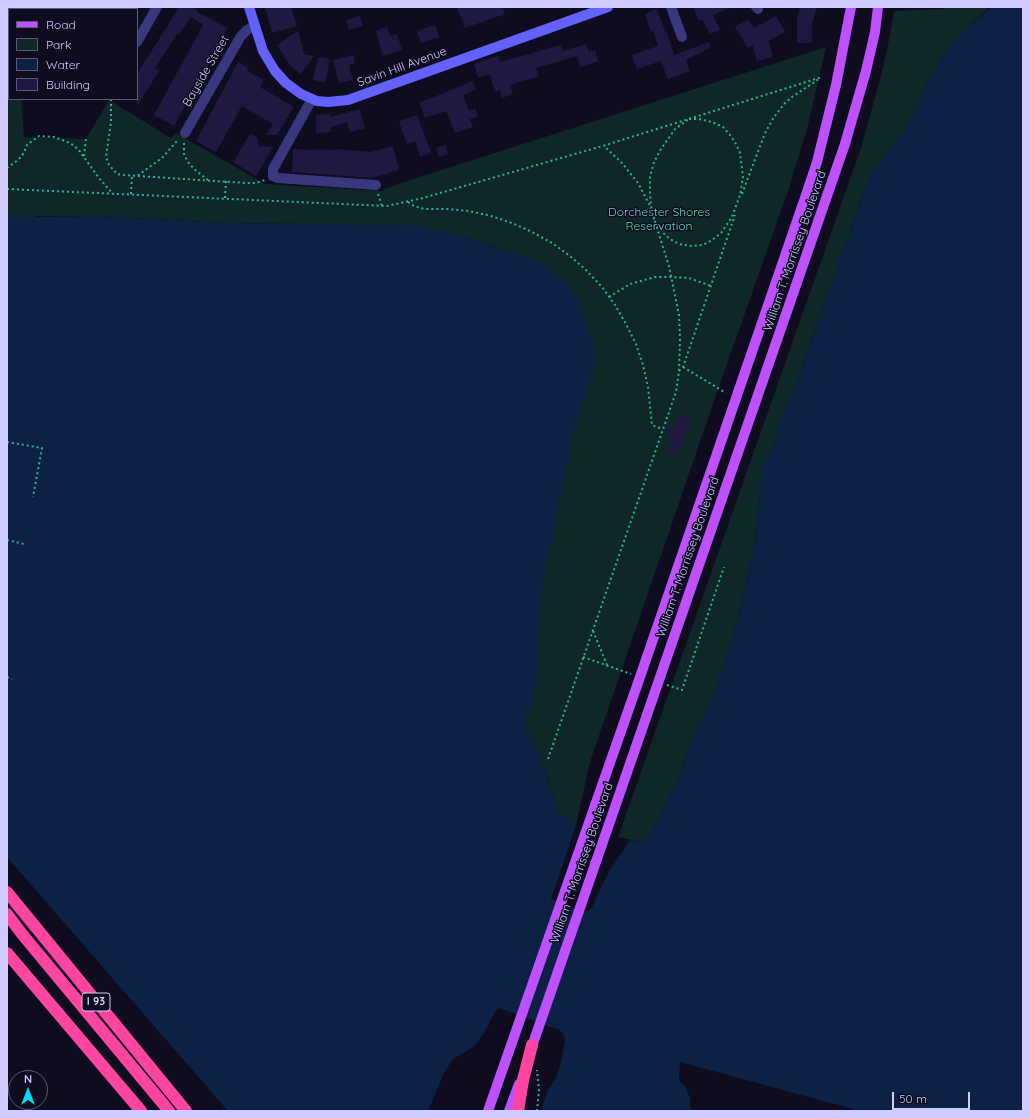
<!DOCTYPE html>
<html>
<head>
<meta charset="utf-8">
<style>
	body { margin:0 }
	#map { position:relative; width:1030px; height:1118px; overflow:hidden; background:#0f0c1f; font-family:Quicksand,sans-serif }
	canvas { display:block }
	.frame { position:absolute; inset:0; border:8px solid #cfcaff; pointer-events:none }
	.legend { position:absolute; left:8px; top:8px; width:130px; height:92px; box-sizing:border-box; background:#0f0c1f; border:1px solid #5c5879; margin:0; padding:5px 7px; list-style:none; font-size:12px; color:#cfcaff }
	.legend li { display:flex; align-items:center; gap:8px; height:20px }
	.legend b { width:20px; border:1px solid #5c5879 }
	.north { position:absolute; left:8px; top:1070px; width:40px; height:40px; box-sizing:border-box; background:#0f0c1f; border:1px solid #5c5879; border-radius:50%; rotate:0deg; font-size:11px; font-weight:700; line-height:16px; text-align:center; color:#cfcaff }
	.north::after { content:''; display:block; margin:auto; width:14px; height:18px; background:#00def5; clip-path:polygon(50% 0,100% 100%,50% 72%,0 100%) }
	.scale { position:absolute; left:892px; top:1092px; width:78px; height:18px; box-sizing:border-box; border:2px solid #cfcaff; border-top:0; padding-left:5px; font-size:12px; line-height:14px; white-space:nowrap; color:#cfcaff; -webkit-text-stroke:3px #0f0c1f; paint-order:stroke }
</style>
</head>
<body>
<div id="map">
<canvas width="1030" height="1118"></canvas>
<div class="frame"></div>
<ul class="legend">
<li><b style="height:5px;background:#bd51ff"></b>Road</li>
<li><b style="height:11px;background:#0f2827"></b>Park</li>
<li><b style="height:11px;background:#0c2143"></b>Water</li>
<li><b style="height:11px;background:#201840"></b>Building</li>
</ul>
<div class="north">N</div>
<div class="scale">50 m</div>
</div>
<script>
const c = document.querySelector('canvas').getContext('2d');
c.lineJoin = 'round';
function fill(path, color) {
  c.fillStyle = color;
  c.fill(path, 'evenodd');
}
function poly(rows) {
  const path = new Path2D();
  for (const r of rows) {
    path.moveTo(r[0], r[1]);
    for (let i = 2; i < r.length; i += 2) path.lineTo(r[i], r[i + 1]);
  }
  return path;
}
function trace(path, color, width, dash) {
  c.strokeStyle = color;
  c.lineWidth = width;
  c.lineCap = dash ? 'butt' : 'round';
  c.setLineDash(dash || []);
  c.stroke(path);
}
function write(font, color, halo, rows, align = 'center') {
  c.font = font + ' Quicksand,sans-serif';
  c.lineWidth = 3;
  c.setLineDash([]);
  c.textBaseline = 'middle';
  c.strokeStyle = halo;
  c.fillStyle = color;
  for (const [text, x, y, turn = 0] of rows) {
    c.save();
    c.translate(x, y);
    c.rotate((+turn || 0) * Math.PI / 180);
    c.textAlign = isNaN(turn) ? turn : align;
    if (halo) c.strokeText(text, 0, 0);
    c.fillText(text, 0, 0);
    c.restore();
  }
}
fill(poly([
	[7,7,13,7,13,9,9,9,9,99,21,99,24,137,86,139,109,100,171,138,176,133,265,184,381,191,401,183,826,47,807,129,788,191,715,398,590,762,576,825,558,812,539,754,526,727,525,716,512,252,463,236,394,225,224,223,101,216,36,216,7,280],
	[948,7,987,7,988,9,967,27,946,52,927,83,910,122,872,174,862,197,793,394,785,408,779,425,775,442,771,450,768,454,761,482,756,538,747,581,735,630,714,695,695,734,674,789,645,843,618,837,861,148,882,72,890,35,894,11,942,9]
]), '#0f2827');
fill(poly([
	[992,7,1023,7,1023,1111,860,1111,680,1062,679,1081,685,1086,687,1091,690,1098,691,1111,541,1111,547,1092,556,1077,561,1063,565,1041,564,1036,560,1030,499,1008,496,1010,485,1031,475,1046,453,1059,444,1073,428,1111,228,1111,7,857,7,217,101,216,224,223,411,225,424,227,463,236,512,252,519,253,543,264,563,279,573,291,582,311,592,340,595,354,593,371,572,436,555,523,545,568,539,618,536,685,532,702,525,715,526,727,539,754,558,812,576,825,551,899,584,912,588,911,591,909,608,873,630,840,645,843,674,789,695,734,714,695,735,630,747,581,756,538,761,482,763,467,768,454,771,450,775,442,779,425,785,408,793,394,862,197,872,174,910,122,927,83,946,52,967,27]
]), '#0c2143');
fill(poly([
	[178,7,192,7,198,11,197,12,228,28,174,126,154,115,203,25,191,17,179,34,177,34,155,68,159,71,137,106,137,74,178,9],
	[265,7,291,7,297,26,272,33],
	[457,7,502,7,505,14,465,28],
	[693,7,731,7,713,15,720,30,710,34,703,20,699,21],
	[800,7,817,7,812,23,812,43,797,43,797,18],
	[657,9,666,34,667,33,674,55,709,42,711,47,686,60,690,71,668,79,661,61,637,69,632,55,658,46,653,31,651,31,645,14],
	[360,16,363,26,349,30,346,20],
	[776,16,785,32,769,41,773,57,757,61,753,45,748,48,735,27,748,19,754,28],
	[435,25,439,37,421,43,417,31],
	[387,27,390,36,397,34,402,50,382,56,376,30],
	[298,31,304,54,314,56,301,74,289,65,289,64,277,45],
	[586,44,589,52,595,50,598,61,580,67,577,56,536,68,539,76,510,85,513,94,502,98,500,90,495,92,490,74,478,78,474,64,498,56,500,62,561,45,562,51],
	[353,55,355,63,349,65,353,80,339,83,333,60],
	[318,57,330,59,325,82,313,80],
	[238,62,248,68,247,71,264,80,260,87,294,107,277,135,266,135,273,124,242,106,216,152,196,141],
	[473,81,476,89,463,95,469,111,475,108,478,117,470,119,473,127,455,133,446,111,425,118,419,103],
	[360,109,365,128,350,132,347,122,331,127,331,132,316,133,316,115,330,114,330,117],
	[417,115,431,153,420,157,416,141,407,144,399,121],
	[250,134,258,138,258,146,273,147,256,176,233,162],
	[445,145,448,154,439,157,436,148],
	[393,146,399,170,372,178,292,172,293,149,315,150,315,149,336,150,337,149,371,152],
	[680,415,692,419,678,455,668,450,672,438,666,435,670,427,674,429]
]), '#201840');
trace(poly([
	[111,99,111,122,106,157,109,165,117,174,123,175,137,176,162,158,178,140],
	[689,119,699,119,712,122,723,127,730,135,736,144,740,153,743,177,740,195,732,217,721,233,712,240,703,245,691,246,679,244,670,239,662,232,655,222,651,206,650,192,650,177,654,162,661,149,675,129,689,119],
	[184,143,184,154,188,162,194,169,208,180],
	[84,156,86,139],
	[7,168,18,160,23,154,27,145,39,136,54,137,70,143,78,149,99,178,112,193],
	[138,176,246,183,256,183,265,180],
	[7,189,387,206,423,198,606,145,822,77],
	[131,194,132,176],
	[378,194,382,206],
	[742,194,765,133,774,117,785,103,792,97,819,79],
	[225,198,226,181],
	[408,202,414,206,424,209,447,209,469,211,491,216,512,223,532,232,552,243,570,256,586,270,602,287,615,305,626,324,636,344,643,365,648,387,652,425,662,429],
	[609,297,630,284,655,277,671,277,689,278,711,286],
	[683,367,726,393],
	[679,371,683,367,735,215],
	[7,442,42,448,33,497],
	[7,540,24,544],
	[593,631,607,665],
	[583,657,631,674],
	[7,677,12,679],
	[667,685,682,690,724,567],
	[548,759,676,392,679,371,680,339,679,315,669,266,655,222,649,204,638,183,622,163,604,146],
	[537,1111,539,1090,537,1070]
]), '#2db0a7', 2, [2, 3]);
trace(poly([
	[671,7,682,37],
	[756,7,758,9],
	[33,9,33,7],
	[137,42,157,7],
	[312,99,273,169,273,176,278,178,376,185],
	[185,133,241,36,247,30,254,26]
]), '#39377e', 10);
trace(poly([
	[249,7,263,51,275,71,286,83,301,94,317,101,328,102,348,100,608,7]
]), '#6461ff', 10);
trace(poly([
	[530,1052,845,144,866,71,875,32,878,7],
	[488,1111,640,677,806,195,817,162,836,85,851,7],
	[509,1111,519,1084]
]), '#bd51ff', 10);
trace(poly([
	[7,892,186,1111],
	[7,914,22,934,169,1111],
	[7,953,141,1111],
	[518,1111,523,1080,532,1045]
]), '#ff459f', 12);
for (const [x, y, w] of [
	[96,1002,28]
]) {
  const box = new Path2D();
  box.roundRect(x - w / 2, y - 9, w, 18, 3);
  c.fillStyle = '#0f0c1f';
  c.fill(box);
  trace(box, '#cfcaff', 1);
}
write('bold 11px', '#cfcaff', null, [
	["I 93",96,1002]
]);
write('12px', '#cfcaff', '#0f0c1f', [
	["Savin Hill Avenue",402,67,-20],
	["Bayside Street",206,71,-60],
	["William T. Morrissey Boulevard",795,251,-71],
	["William T. Morrissey Boulevard",688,557,-71],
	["William T. Morrissey Boulevard",582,863,-71]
]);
write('12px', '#56dfbc', '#0f0c1f', [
	["Dorchester Shores",659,212],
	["Reservation",659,226]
]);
</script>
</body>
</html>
